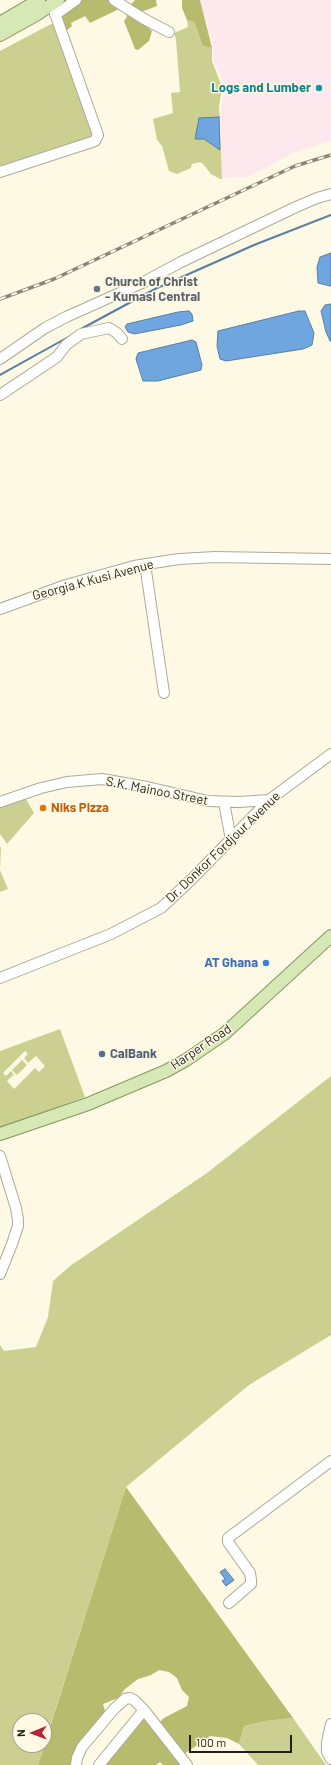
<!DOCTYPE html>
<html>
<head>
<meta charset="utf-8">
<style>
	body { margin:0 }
	#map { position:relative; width:331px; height:1765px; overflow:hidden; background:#fdf9e5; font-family:Barlow,sans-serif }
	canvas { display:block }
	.north { position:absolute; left:12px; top:1713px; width:40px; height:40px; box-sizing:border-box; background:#fdf9e5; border:1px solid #a5a293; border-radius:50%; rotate:269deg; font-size:11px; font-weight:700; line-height:16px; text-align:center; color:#211f18 }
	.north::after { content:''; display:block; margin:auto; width:14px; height:18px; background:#b6243b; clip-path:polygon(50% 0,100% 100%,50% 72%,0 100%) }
	.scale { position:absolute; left:189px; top:1735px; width:103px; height:18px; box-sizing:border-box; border:2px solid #211f18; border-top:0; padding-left:5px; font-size:12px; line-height:14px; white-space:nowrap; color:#211f18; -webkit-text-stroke:3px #fdf9e5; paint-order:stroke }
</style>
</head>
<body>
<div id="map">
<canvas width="331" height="1765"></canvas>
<div class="north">N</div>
<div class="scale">100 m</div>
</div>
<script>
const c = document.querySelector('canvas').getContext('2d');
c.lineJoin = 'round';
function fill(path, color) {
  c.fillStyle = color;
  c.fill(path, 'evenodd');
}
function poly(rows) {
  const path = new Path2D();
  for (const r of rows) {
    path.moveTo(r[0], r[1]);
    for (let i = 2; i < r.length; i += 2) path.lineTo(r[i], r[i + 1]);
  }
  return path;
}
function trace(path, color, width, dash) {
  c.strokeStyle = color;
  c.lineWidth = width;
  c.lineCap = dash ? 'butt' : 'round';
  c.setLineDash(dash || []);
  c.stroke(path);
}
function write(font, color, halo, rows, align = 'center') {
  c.font = font + ' Barlow,sans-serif';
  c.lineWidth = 3;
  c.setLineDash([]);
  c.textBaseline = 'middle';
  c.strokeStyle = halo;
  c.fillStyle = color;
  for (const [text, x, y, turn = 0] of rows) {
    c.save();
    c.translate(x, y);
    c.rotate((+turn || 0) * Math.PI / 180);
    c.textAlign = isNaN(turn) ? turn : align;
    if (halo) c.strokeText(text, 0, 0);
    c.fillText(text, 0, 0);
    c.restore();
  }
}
fill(poly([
	[200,0,331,0,331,141,295,152,248,177,222,178,220,114,224,93,223,83,213,60,212,42]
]), '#fde8ee');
fill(poly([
	[187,20,194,22,203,46,212,48,212,61,222,87,219,106,222,179,220,179,211,174,203,164,200,162,192,164,191,168,177,174,169,171,162,146,157,140,153,119,173,113,171,93,180,92,176,40,174,33,188,27],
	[51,24,55,24,94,134,93,137,0,168,0,51],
	[25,797,34,813,7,844,0,834,0,808],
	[0,846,1,848,0,870,8,889,0,892],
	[60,1029,85,1097,1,1129,0,1126,0,1051],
	[25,1051,28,1054,24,1058,28,1063,36,1056,45,1066,39,1072,35,1068,14,1089,7,1081,13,1075,15,1076,11,1071,6,1076,3,1073],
	[22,1060,27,1065,17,1075,12,1070],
	[331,1076,331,1335,249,1385,126,1487,44,1745,44,1721,20,1721,20,1745,44,1745,38,1765,0,1765,0,1345,4,1351,36,1347,48,1317,53,1281,70,1266,207,1173],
	[293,1718,326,1765,258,1765,239,1744,244,1726,265,1721]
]), '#cbd091');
fill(poly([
	[81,0,109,0,121,8,90,23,85,16,71,23,72,26,66,31,63,24,62,17],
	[135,0,156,0,157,6,141,12,145,25,152,31,149,41,138,50,135,49,124,21,127,17,125,11],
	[182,0,200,0,212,48,203,46,194,22,187,20,182,8],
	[126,1487,293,1718,265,1721,244,1726,239,1744,227,1738,210,1736,180,1757,187,1765,163,1765,160,1762,156,1765,101,1765,144,1714,155,1726,164,1718,187,1706,189,1697,182,1690,177,1678,169,1672,159,1670,151,1675,138,1679,125,1689,118,1698,103,1704,106,1714,72,1765,38,1765]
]), '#b6bb6d');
const water = poly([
	[219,117,220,150,204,139,195,139,199,118,219,117],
	[331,253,331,286,330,286,318,283,317,267,320,257,331,253],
	[331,304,331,341,330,341,326,332,321,311,325,305,331,304],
	[189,311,192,314,193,321,181,325,134,334,128,332,125,327,127,324,178,312,189,311],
	[299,311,305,311,314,333,312,345,303,349,226,361,220,359,217,346,218,331,299,311],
	[192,340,196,342,202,365,201,370,158,381,143,381,136,359,138,353,192,340],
	[225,1569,234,1580,226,1586,222,1581,225,1579,220,1572,225,1569]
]);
fill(water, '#6fa6df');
trace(water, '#587ea3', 1);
trace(poly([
	[81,329,155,289,254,245,331,215],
	[0,375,72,335]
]), '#587ea3', 2);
const minor = poly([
	[114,0,144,19,169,32],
	[55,15,76,0],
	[0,172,95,141,98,135,52,5],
	[0,359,45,328,66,317,142,283,181,262,296,207,317,198,331,194],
	[0,395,57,357,66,345,81,334,109,328,117,333,122,339],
	[145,564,164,693],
	[0,609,66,585,134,566,179,559,215,557,331,559],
	[0,802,41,788,67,782,102,779,147,787,208,801,239,802,269,800],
	[224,802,231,840],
	[0,978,111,934,161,908,191,880,269,800,331,754],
	[0,1156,16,1208,18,1220,18,1226,12,1244,0,1274],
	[229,1603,251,1584,251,1580,250,1573,228,1542,228,1538,331,1461],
	[331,1724,327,1742,327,1752,331,1759],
	[76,1765,77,1758,82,1747,114,1709,125,1699,130,1698,134,1700,144,1710,187,1765],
	[99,1765,144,1710]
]);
const major = poly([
	[0,23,39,0],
	[0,35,36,15,58,0],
	[0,1134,88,1104,166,1071,186,1060,224,1034,331,936]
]);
trace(minor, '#adaa97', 12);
trace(major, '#84975f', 14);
trace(minor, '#fff', 10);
trace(major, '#d6e8b6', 12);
const rail = poly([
	[0,299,54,279,295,166,331,155]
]);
trace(rail, '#898679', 3.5);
trace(rail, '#fdf9e5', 2, [6]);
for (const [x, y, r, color] of [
	[319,88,4,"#0f9aa8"],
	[97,289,4,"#6b7280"],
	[43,808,4,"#e8710a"],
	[266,963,4,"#3f7fe0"],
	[102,1054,4,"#5c6f8a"]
]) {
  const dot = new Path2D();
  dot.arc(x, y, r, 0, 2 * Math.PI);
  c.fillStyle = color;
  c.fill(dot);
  trace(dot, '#fdf9e5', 1.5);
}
write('bold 13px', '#0d838f', '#fdf9e5', [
	["Logs and Lumber",311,88]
], 'right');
write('bold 13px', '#5b616d', '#fdf9e5', [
	["Church of Christ",105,282],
	["- Kumasi Central",105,297]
], 'left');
write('13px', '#211f18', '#fdf9e5', [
	["Georgia K Kusi Avenue",93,580,-15],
	["S.K. Mainoo Street",157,791,11],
	["Dr. Donkor Fordjour Avenue",223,847,-44],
	["Harper Road",201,1047,-34]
]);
write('bold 13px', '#c56008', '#fdf9e5', [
	["Niks Pizza",51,808]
], 'left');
write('bold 13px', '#366cbe', '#fdf9e5', [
	["AT Ghana",258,963]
], 'right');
write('bold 13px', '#4e5e75', '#fdf9e5', [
	["CalBank",110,1054]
], 'left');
</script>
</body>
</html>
